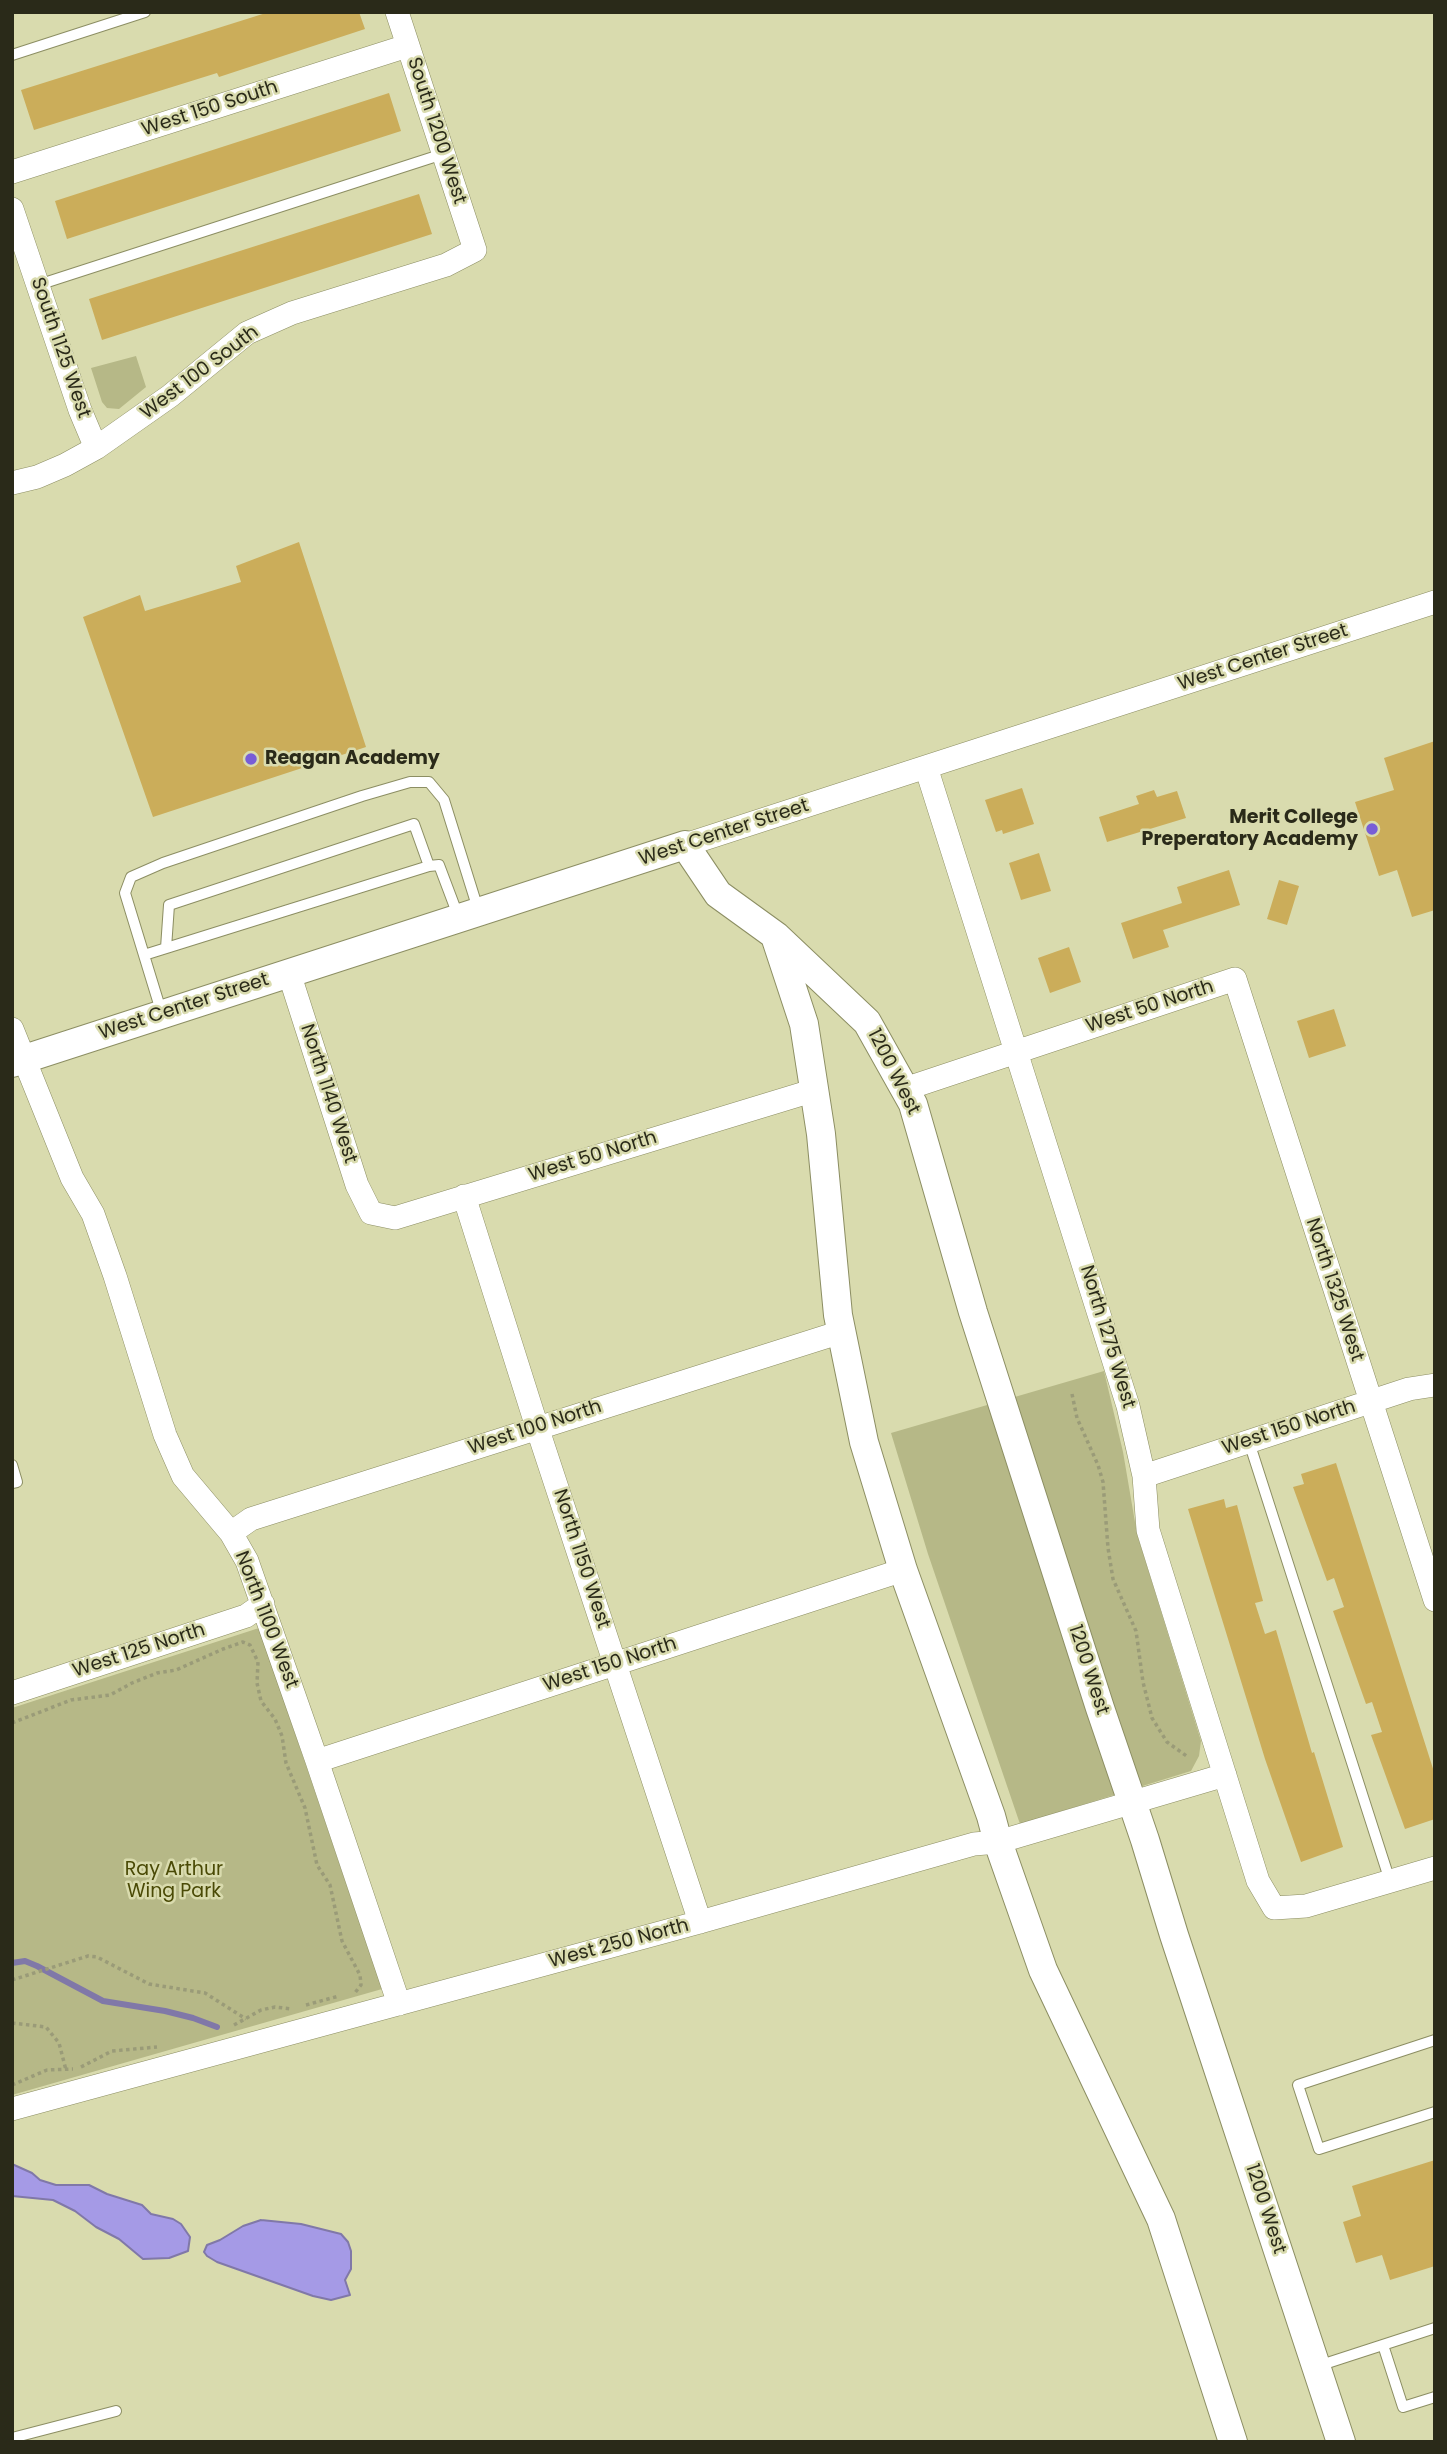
<!DOCTYPE html>
<html>
<head>
<meta charset="utf-8">
<style>
	body { margin:0 }
	#map { position:relative; width:1447px; height:2454px; overflow:hidden; background:#d9dbae; font-family:Poppins,sans-serif }
	canvas { display:block }
	.frame { position:absolute; inset:0; border:14px solid #2a2a19; pointer-events:none }
</style>
</head>
<body>
<div id="map">
<canvas width="1447" height="2454"></canvas>
<div class="frame"></div>
</div>
<script>
const c = document.querySelector('canvas').getContext('2d');
c.lineJoin = 'round';
function fill(path, color) {
  c.fillStyle = color;
  c.fill(path, 'evenodd');
}
function poly(rows) {
  const path = new Path2D();
  for (const r of rows) {
    path.moveTo(r[0], r[1]);
    for (let i = 2; i < r.length; i += 2) path.lineTo(r[i], r[i + 1]);
  }
  return path;
}
function trace(path, color, width, dash) {
  c.strokeStyle = color;
  c.lineWidth = width;
  c.lineCap = dash ? 'butt' : 'round';
  c.setLineDash(dash || []);
  c.stroke(path);
}
function write(font, color, halo, rows, align = 'center') {
  c.font = font + ' Poppins,sans-serif';
  c.lineWidth = 5;
  c.setLineDash([]);
  c.textBaseline = 'middle';
  c.strokeStyle = halo;
  c.fillStyle = color;
  for (const [text, x, y, turn = 0] of rows) {
    c.save();
    c.translate(x, y);
    c.rotate((+turn || 0) * Math.PI / 180);
    c.textAlign = isNaN(turn) ? turn : align;
    if (halo) c.strokeText(text, 0, 0);
    c.fillText(text, 0, 0);
    c.restore();
  }
}
fill(poly([
	[136,356,146,387,119,409,107,408,102,402,91,368],
	[1104,1371,1123,1452,1137,1534,1201,1741,1199,1756,1191,1771,1020,1824,928,1554,891,1433],
	[259,1628,382,1989,12,2095,12,1708]
]), '#b6b887');
const water = poly([
	[12,2164,32,2173,40,2180,56,2185,89,2185,107,2194,142,2205,151,2214,173,2219,181,2224,190,2237,188,2251,169,2258,143,2259,119,2239,96,2227,75,2211,53,2200,12,2196,12,2164],
	[261,2220,301,2224,341,2234,348,2242,351,2251,351,2269,345,2280,350,2295,331,2300,313,2296,217,2262,207,2256,204,2252,207,2245,220,2240,243,2226,261,2220]
]);
fill(water, '#a59ae6');
trace(water, '#8078a8', 2);
trace(poly([
	[12,1963,25,1961,37,1966,103,2001,165,2011,193,2018,217,2027]
]), '#8078a8', 6);
fill(poly([
	[269,12,359,12,365,29,219,77,217,73,34,130,21,90],
	[389,93,401,131,67,239,55,201],
	[419,194,432,234,102,340,89,299],
	[299,542,366,747,153,817,83,617,140,595,145,611,241,582,236,566],
	[1435,741,1435,910,1412,917,1397,870,1379,876,1355,802,1394,790,1384,758],
	[1022,788,1034,824,1003,834,1002,830,996,832,985,800],
	[1154,790,1157,797,1177,791,1186,818,1107,842,1099,817,1139,804,1136,796],
	[1039,853,1051,891,1021,900,1009,863],
	[1229,870,1240,905,1163,930,1169,947,1133,959,1121,923,1182,903,1177,887],
	[1279,880,1299,886,1287,925,1267,919],
	[1069,947,1081,982,1050,993,1038,958],
	[1334,1009,1346,1046,1309,1058,1297,1021],
	[1336,1463,1435,1775,1435,1819,1405,1829,1371,1735,1382,1732,1372,1702,1366,1704,1333,1611,1344,1607,1334,1578,1327,1581,1293,1487,1304,1484,1301,1474],
	[1224,1499,1226,1508,1237,1505,1263,1601,1255,1603,1265,1634,1276,1630,1312,1753,1314,1752,1343,1847,1301,1862,1265,1759,1188,1509],
	[1435,2160,1435,2266,1390,2280,1382,2255,1356,2263,1343,2222,1361,2216,1352,2186]
]), '#cbad5a');
const service = poly([
	[12,55,145,12],
	[38,285,443,154],
	[166,948,169,905,414,824,429,866],
	[144,955,429,866,439,865,459,918],
	[162,1014,125,893,131,877,163,863,362,796,410,782,429,782,444,800,478,909],
	[1249,1442,1390,1881],
	[12,1465,17,1482,12,1483],
	[1435,2040,1298,2085,1319,2149,1435,2112],
	[1383,2345,1403,2407,1435,2397],
	[1318,2366,1435,2328],
	[12,2438,116,2411]
]);
const minor = poly([
	[12,172,407,46],
	[12,209,80,410,96,448],
	[12,483,37,477,65,465,96,448,170,396,247,333,292,313,446,265,475,250,397,12],
	[926,767,1128,1406,1144,1476,1148,1530,1258,1881,1274,1908,1306,1906,1435,1868],
	[685,845,1435,602],
	[289,973,357,1185,371,1213,395,1218,815,1090],
	[12,1029,72,1178,93,1214,115,1276,165,1435,183,1476,231,1533,247,1561,317,1761,399,2004],
	[905,1089,1235,979,1435,1600],
	[464,1196,537,1427,700,1922],
	[1144,1476,1409,1389,1435,1385],
	[231,1533,251,1519,841,1332],
	[12,1693,246,1616,263,1604],
	[317,1761,903,1570],
	[12,2109,700,1922,974,1844,998,1842,1225,1775]
]);
const tertiary = poly([
	[776,939,804,1024,821,1134,838,1315,864,1442,903,1570,991,1816,998,1842,1043,1970,1161,2219,1233,2442],
	[12,1063,685,845,718,894,776,936,867,1022,913,1104,973,1312,1100,1708,1145,1840,1174,1935,1341,2442]
]);
trace(service, '#8c8e63', 12);
trace(minor, '#8c8e63', 24);
trace(tertiary, '#8c8e63', 30);
trace(poly([
	[1072,1394,1077,1418,1098,1465,1103,1482,1108,1548,1113,1579,1136,1631,1143,1682,1152,1718,1167,1742,1188,1757],
	[12,1723,71,1700,110,1695,132,1683,157,1673,176,1670,223,1649,243,1642,250,1645,258,1662,257,1683,261,1701,275,1719,282,1736,286,1763,305,1808,317,1865,330,1885,342,1941,360,1975,361,1985,354,1994],
	[12,1980,88,1956,97,1957,149,1984,205,1993,246,2019],
	[306,2005,339,1996],
	[12,2023,46,2027,59,2043,66,2070],
	[234,2025,261,2010,275,2007,292,2009],
	[81,2067,112,2051,157,2047],
	[12,2085,47,2070,73,2069]
]), '#9a9b78', 3.5, [3.5, 3.5]);
trace(service, '#fff', 10);
trace(minor, '#fff', 23);
trace(tertiary, '#fff', 28);
for (const [x, y, r, color] of [
	[251,759,7,"#785dd7"],
	[1372,829,7,"#785dd7"]
]) {
  const dot = new Path2D();
  dot.arc(x, y, r, 0, 2 * Math.PI);
  c.fillStyle = color;
  c.fill(dot);
  trace(dot, '#d9dbae', 2.5);
}
write('19px', '#2a2a19', '#d9dbae', [
	["West 150 South",210,109,-18],
	["South 1200 West",436,131,72],
	["South 1125 West",60,348,71],
	["West 100 South",200,373,-37],
	["West Center Street",1263,658,-18],
	["West Center Street",724,833,-18],
	["West Center Street",184,1007,-18],
	["West 50 North",1150,1007,-18],
	["1200 West",893,1072,63],
	["North 1140 West",328,1094,72],
	["West 50 North",593,1157,-17],
	["North 1325 West",1334,1290,72],
	["North 1275 West",1107,1337,73],
	["West 100 North",535,1428,-18],
	["West 150 North",1289,1428,-18],
	["North 1150 West",581,1559,72],
	["North 1100 West",266,1620,69],
	["West 125 North",139,1651,-18],
	["West 150 North",610,1665,-18],
	["1200 West",1088,1670,72],
	["West 250 North",619,1944,-15],
	["1200 West",1265,2209,72]
]);
write('bold 19px', '#2a2a19', '#d9dbae', [
	["Reagan Academy",265,759],
	["Merit College",1358,818,"right"],
	["Preperatory Academy",1358,840,"right"]
], 'left');
write('19px', '#4a4a06', '#d9dbae', [
	["Ray Arthur",174,1870],
	["Wing Park",174,1892]
]);
</script>
</body>
</html>
